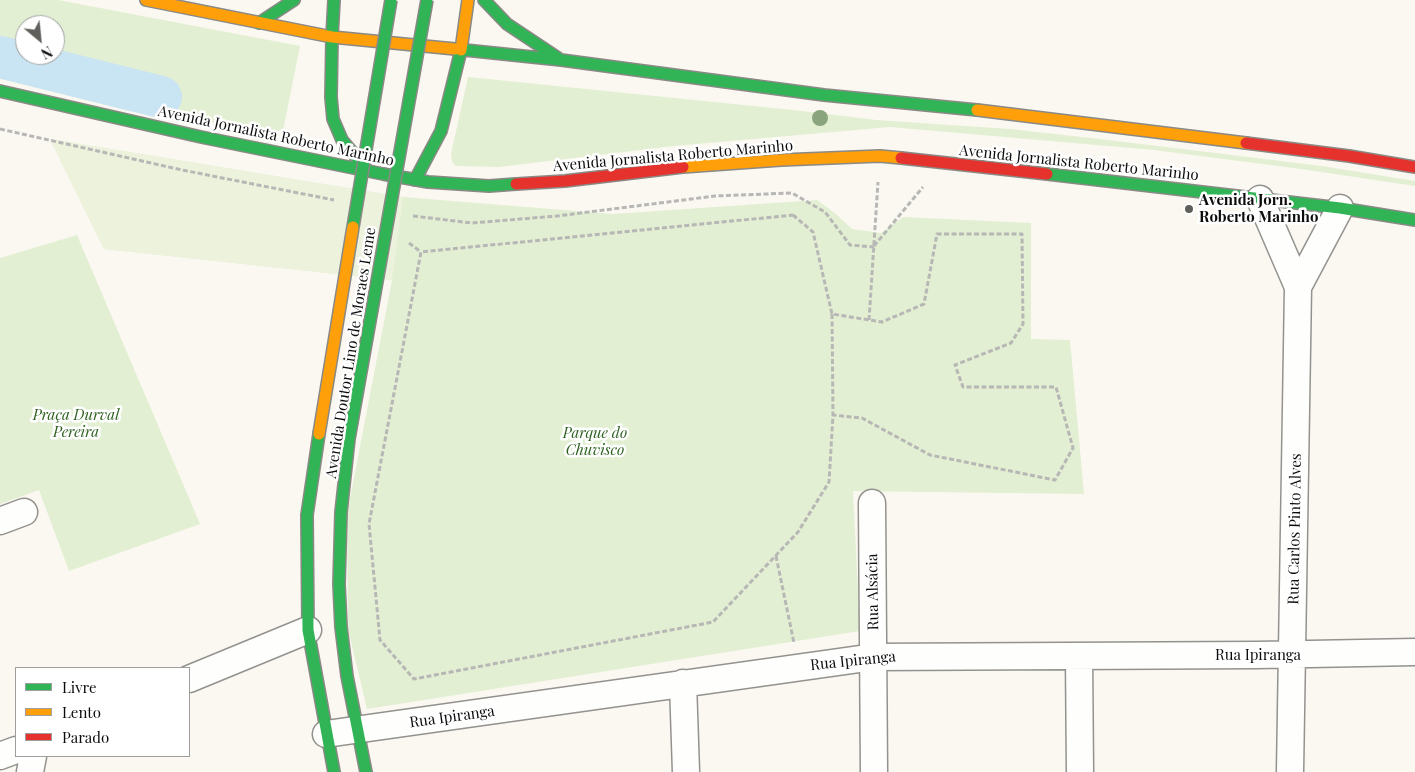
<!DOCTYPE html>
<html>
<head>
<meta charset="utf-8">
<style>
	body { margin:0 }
	#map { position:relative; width:1415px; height:772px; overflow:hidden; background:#faf8f1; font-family:"Playfair Display",serif }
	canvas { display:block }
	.legend { position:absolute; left:15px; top:667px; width:175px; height:90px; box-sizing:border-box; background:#fff; border:1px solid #9e9e9e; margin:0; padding:6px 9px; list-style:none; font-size:15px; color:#0c0c0c }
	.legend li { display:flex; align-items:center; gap:10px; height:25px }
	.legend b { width:25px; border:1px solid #9e9e9e }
	.north { position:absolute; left:15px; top:15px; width:50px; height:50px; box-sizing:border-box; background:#fff; border:1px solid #9e9e9e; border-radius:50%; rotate:152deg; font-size:14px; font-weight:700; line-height:20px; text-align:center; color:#0c0c0c }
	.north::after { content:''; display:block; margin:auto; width:18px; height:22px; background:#5f5f5c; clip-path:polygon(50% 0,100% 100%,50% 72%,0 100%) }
</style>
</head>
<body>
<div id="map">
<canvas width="1415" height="772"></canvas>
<ul class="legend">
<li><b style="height:6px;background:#30b455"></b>Livre</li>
<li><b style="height:6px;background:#ff9f0a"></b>Lento</li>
<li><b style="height:6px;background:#e5322d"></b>Parado</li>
</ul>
<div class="north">N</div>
</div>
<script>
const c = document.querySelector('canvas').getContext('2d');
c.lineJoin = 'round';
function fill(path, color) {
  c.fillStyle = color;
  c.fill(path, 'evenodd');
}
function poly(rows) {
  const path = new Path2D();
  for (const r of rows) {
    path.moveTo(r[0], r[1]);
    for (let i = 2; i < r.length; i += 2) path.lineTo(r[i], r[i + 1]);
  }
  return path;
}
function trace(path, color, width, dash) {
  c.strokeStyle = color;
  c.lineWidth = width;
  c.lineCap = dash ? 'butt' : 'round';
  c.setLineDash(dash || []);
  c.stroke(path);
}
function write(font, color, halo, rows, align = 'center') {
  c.font = font + ' "Playfair Display",serif';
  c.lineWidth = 5;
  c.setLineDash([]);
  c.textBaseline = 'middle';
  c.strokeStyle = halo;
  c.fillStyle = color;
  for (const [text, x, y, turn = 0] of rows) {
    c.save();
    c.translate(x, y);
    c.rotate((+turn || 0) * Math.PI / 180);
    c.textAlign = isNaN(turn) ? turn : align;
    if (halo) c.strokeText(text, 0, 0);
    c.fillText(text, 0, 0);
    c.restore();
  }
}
fill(poly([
	[0,0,58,0,300,46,283,131,157,116,163,83,83,66,41,55,55,55,55,25,25,25,25,51,0,44],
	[468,77,793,110,876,120,1010,129,1100,139,1322,166,1415,181,1415,186,1301,169,1154,150,890,127,674,146,499,167,456,166,452,162,451,154],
	[50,139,403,197,613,214,817,200,836,214,852,229,881,233,903,217,1031,223,1031,339,1070,340,1084,494,853,491,860,631,367,709,348,629,347,514,392,280,104,249],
	[77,235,200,524,69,571,39,490,0,504,0,258]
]), '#e3efd2');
fill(poly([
	[50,139,403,197,392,280,104,249]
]), '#edf2dc');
trace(poly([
	[0,57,161,97]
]), '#c9e4f2', 42);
const street = poly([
	[1260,199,1298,287,1290,772],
	[1298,287,1340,208],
	[872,503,874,772],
	[0,521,24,512],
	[1079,656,1080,772],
	[189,679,308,630],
	[683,683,686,772],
	[326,734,874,657,1257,655,1415,652],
	[0,756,16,750],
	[30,772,33,756]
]);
const fast = poly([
	[484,0,507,24,558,58],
	[259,23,294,0],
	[332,37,334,0],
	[332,37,331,97,333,119,342,140,368,171],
	[455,49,561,60,824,95,977,110],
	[0,91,201,137,383,174,428,182,489,186,516,184],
	[1047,174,1340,208,1415,220],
	[415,180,441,131,461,50],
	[319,434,307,515,308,630,334,772],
	[349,439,341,512,339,584,341,627,347,676,366,772]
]);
const slow = poly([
	[146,0,332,37,455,49],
	[461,50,468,0],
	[977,110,1246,143],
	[683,167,781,160,880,156,901,158]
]);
const jam = poly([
	[1246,143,1349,156,1415,167],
	[901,158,1047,174],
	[516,184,565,181,683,167]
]);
trace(street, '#93928f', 29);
trace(fast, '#8a8986', 14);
trace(slow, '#8a8986', 14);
trace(jam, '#8a8986', 14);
trace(poly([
	[0,129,182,170,334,200],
	[793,215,813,232,832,314,882,322,924,304,937,234,1022,234,1023,324,1011,343,955,365,963,387,1056,387,1073,448,1055,480,930,455,862,418,833,415,829,482,798,532,713,622,414,679,380,640,369,524,421,252,793,215],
	[413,216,472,223,557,216,715,196,792,193,825,212,850,245,874,247],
	[409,243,421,252],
	[874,246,923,187],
	[832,314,833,415],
	[869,320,878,182],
	[776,556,794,643]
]), '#b7b7b6', 3, [5, 2.5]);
trace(street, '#fefefd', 26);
trace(fast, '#30b455', 11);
trace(slow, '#ff9f0a', 11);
trace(jam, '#e5322d', 11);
const fastBridge = poly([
	[353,227,391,0],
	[349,439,427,0]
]);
const slowBridge = poly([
	[319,434,353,227]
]);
trace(fastBridge, '#8a8986', 14, []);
trace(slowBridge, '#8a8986', 14, []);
trace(fastBridge, '#30b455', 11);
trace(slowBridge, '#ff9f0a', 11);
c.fillStyle = '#8aa57e';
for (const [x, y] of [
	[820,118]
]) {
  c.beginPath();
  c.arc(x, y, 8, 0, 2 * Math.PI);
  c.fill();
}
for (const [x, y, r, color] of [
	[1189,209,5,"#5f5f5c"]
]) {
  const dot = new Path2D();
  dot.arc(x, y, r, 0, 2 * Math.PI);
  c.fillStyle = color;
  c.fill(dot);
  trace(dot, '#fff', 2);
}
write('15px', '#0c0c0c', '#fff', [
	["Avenida Jornalista Roberto Marinho",276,136,12],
	["Avenida Jornalista Roberto Marinho",673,156,-5],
	["Avenida Jornalista Roberto Marinho",1079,163,6],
	["Avenida Doutor Lino de Moraes Leme",351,353,-81],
	["Rua Carlos Pinto Alves",1295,529,-89],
	["Rua Alsácia",873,592,-91],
	["Rua Ipiranga",1258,655],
	["Rua Ipiranga",853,661,-6],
	["Rua Ipiranga",452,717,-8]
]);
write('bold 15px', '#0c0c0c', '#fff', [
	["Avenida Jorn.",1199,200],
	["Roberto Marinho",1199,217]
], 'left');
write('italic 15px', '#2e6120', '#fff', [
	["Praça Durval",76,415],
	["Pereira",76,432],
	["Parque do",595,433],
	["Chuvisco",595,450]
]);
</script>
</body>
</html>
